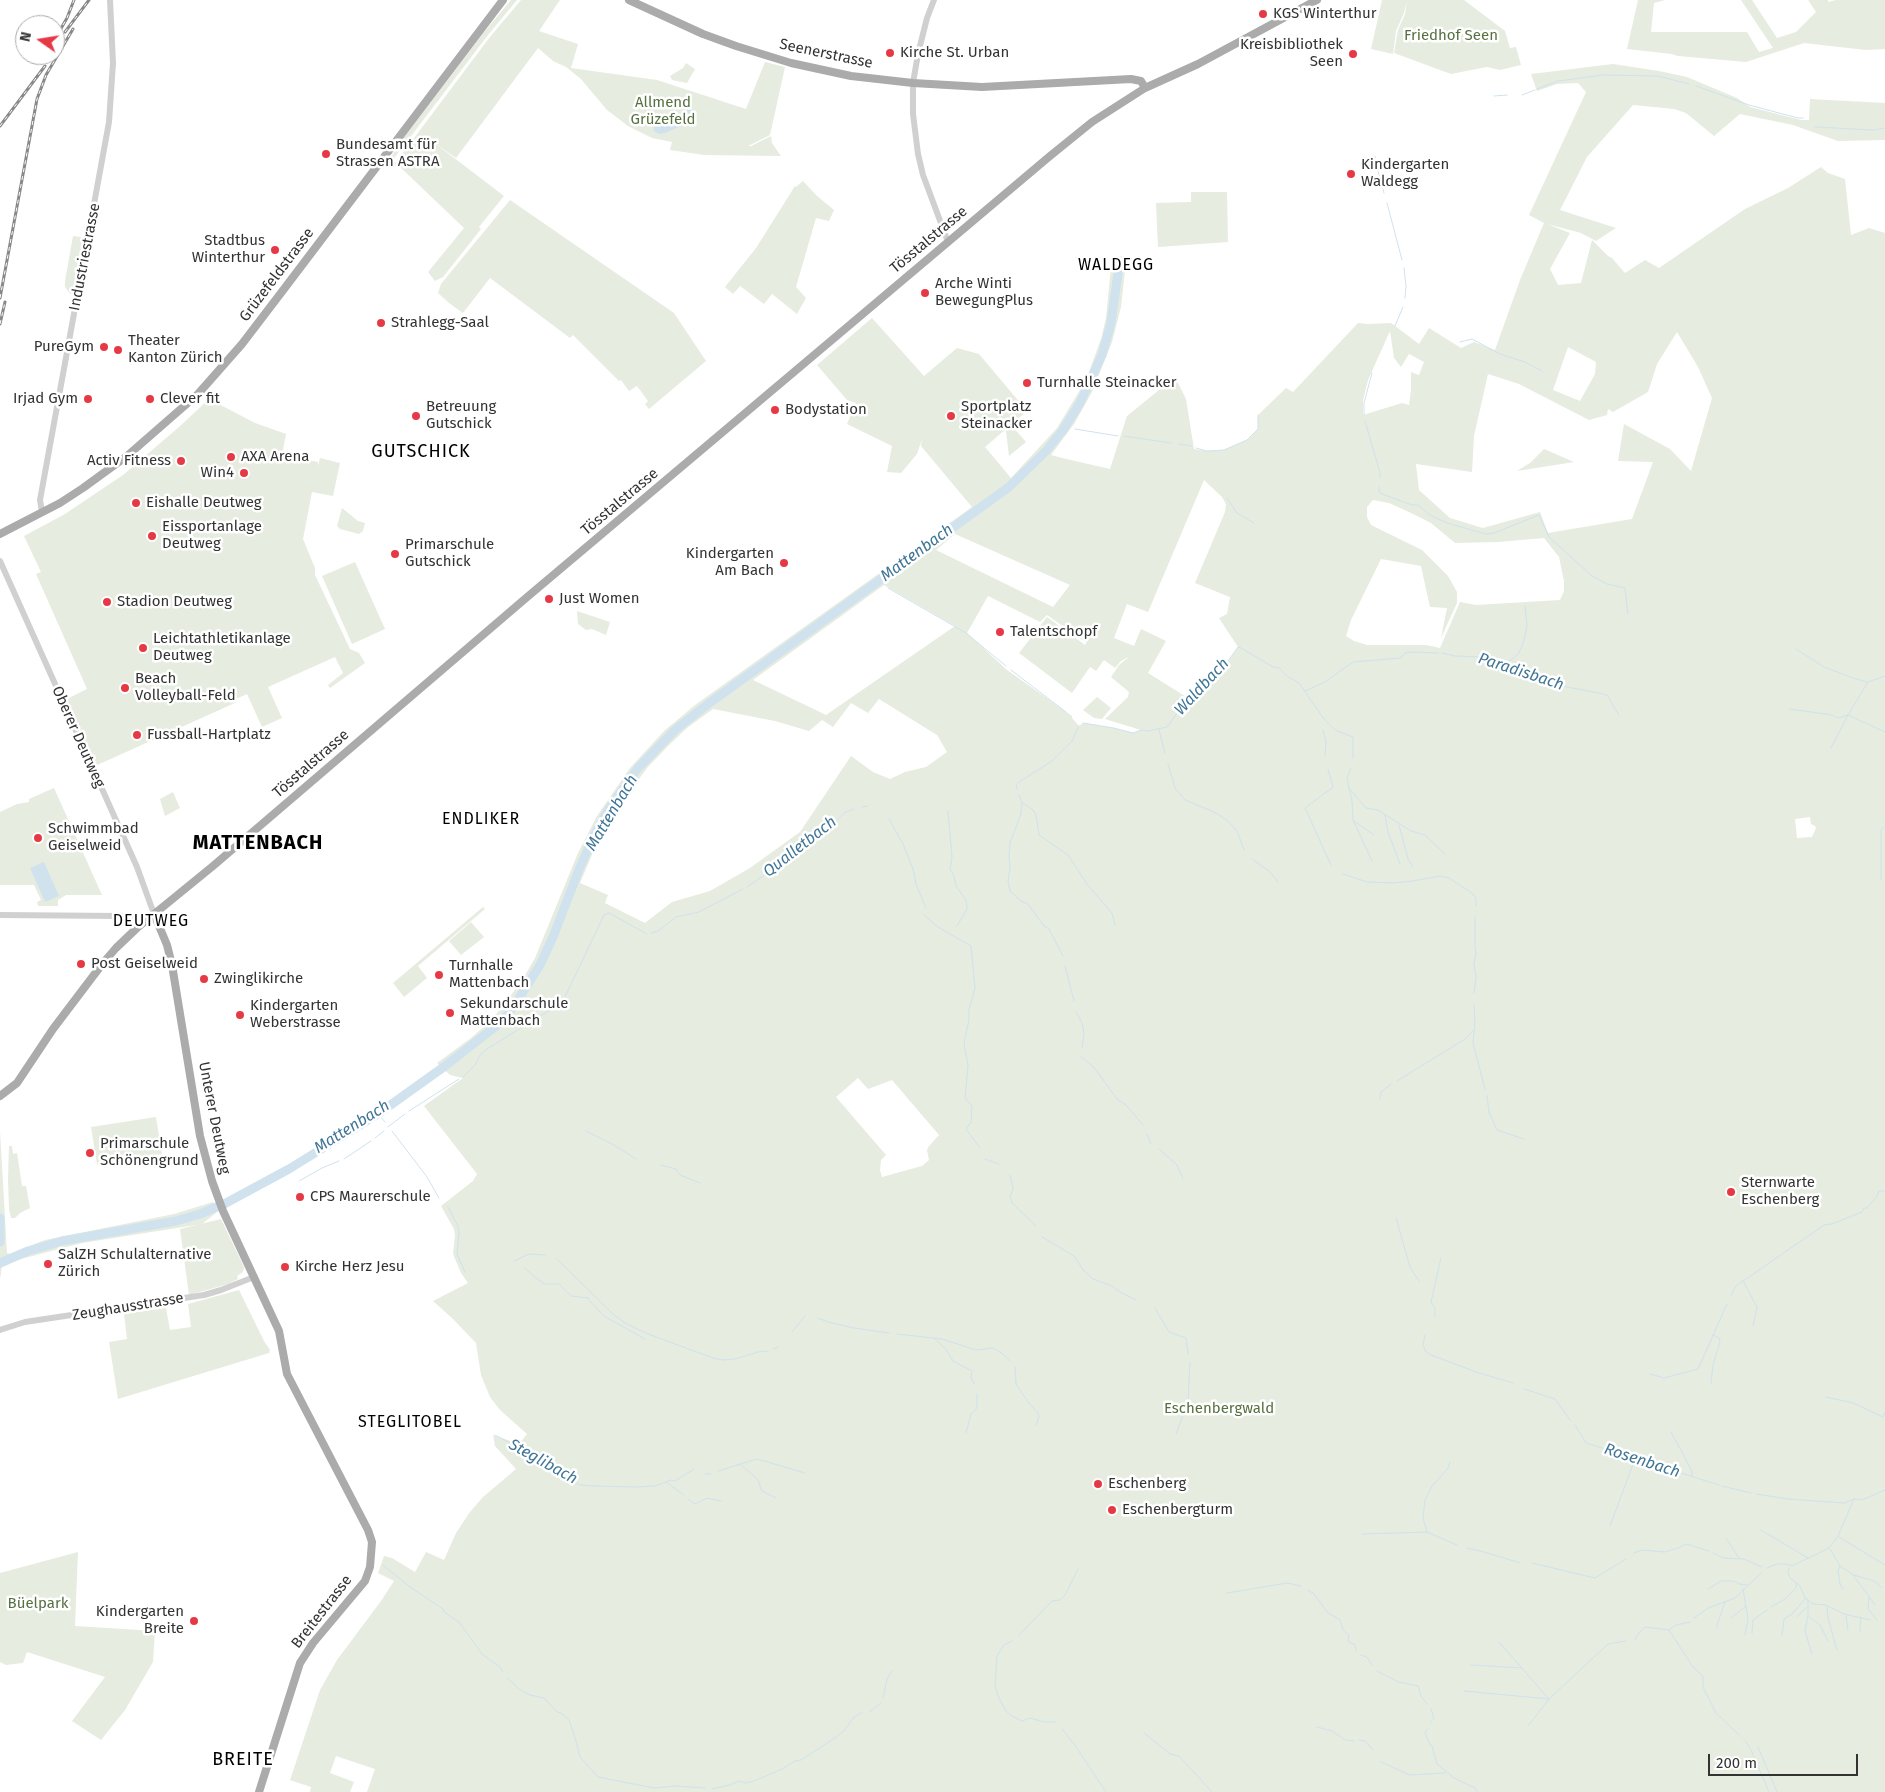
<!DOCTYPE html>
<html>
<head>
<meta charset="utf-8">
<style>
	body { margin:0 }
	#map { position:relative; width:1885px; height:1792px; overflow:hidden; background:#fff; font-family:"Fira Sans",sans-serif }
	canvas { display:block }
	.north { position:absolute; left:15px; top:15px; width:50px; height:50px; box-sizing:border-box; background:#fff; border:1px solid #adadad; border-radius:50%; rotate:283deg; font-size:14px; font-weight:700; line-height:20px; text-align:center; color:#333 }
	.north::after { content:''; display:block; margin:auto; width:18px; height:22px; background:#e63946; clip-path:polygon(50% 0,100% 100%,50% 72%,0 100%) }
	.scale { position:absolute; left:1708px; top:1754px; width:150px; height:22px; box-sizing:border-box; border:2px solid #333; border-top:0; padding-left:6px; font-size:15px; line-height:18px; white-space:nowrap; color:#333; -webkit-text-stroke:4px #fff; paint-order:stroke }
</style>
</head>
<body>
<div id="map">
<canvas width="1885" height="1792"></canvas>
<div class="north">N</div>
<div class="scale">200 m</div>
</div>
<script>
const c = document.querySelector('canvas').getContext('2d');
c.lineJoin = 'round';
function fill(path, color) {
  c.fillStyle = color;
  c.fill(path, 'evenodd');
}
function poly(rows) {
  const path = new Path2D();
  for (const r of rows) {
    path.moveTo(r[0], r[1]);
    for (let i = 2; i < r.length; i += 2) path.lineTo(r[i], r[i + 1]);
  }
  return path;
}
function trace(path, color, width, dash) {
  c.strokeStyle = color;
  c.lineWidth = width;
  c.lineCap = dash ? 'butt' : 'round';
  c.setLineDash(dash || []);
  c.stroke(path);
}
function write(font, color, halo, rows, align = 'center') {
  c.font = font + ' "Fira Sans",sans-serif';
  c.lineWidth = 5;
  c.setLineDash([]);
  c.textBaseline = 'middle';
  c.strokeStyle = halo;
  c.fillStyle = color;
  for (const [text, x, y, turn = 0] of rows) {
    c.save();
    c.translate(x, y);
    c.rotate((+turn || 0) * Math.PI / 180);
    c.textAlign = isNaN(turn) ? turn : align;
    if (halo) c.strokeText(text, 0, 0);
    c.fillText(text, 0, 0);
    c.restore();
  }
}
fill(poly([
	[511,0,517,0,488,35,392,161,390,159,399,144,485,31],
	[521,0,560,0,539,31,578,44,571,68,657,80,746,109,765,62,785,67,770,135,748,146,751,146,771,136,772,143,781,156,704,155,670,150,672,142,652,138,628,126,607,110,581,79,566,67,553,61,538,48,456,158,432,141,424,131,432,141,504,196,479,227,481,229,443,277,435,281,428,272,464,228,400,167,393,166,490,37],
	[1382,0,1407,0,1404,13,1396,31,1393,54,1371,49],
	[1407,0,1464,0,1505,31,1510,48,1516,47,1521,65,1500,70,1487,67,1451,74,1394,53,1398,30,1405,14],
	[1638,0,1665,0,1654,3,1651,32,1747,32,1759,52,1773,48,1741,0,1752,0,1777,38,1796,32,1816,12,1808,0,1828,0,1828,2,1836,0,1885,0,1885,49,1866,50,1804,43,1746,62,1678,56,1672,54,1627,49],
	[686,63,695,69,687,83,672,80,670,76,683,68],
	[1613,64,1659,71,1687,77,1737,98,1750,107,1801,120,1809,120,1810,99,1885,103,1885,140,1838,141,1793,125,1740,114,1714,136,1686,113,1674,109,1633,105,1587,157,1560,210,1616,228,1596,241,1581,233,1547,224,1570,233,1550,269,1558,285,1581,283,1592,240,1608,256,1612,258,1625,273,1645,260,1659,268,1745,209,1788,188,1821,167,1828,173,1845,179,1851,235,1869,228,1885,233,1885,1792,367,1792,375,1769,336,1756,330,1773,354,1782,350,1792,310,1792,311,1787,290,1780,320,1690,337,1660,381,1601,394,1581,378,1573,384,1556,392,1558,415,1572,426,1552,444,1560,456,1533,470,1512,483,1497,516,1469,495,1446,493,1435,519,1444,527,1434,500,1410,490,1397,481,1375,476,1343,452,1318,433,1301,468,1283,461,1273,453,1254,455,1236,454,1229,441,1206,473,1181,477,1174,424,1106,463,1078,450,1075,437,1063,471,1038,488,1023,503,1006,523,979,535,958,578,853,597,816,630,768,664,731,695,705,972,507,921,446,922,439,917,454,901,473,887,472,892,446,847,424,856,403,847,400,817,365,872,318,924,376,957,348,979,354,1027,411,985,447,1011,478,1057,428,1086,380,1101,339,1106,318,1112,257,1126,256,1126,261,1121,307,1112,342,1092,392,1074,424,1051,455,1058,457,1110,469,1127,416,1175,377,1186,399,1194,449,1207,451,1224,450,1247,440,1258,429,1258,415,1286,388,1293,392,1358,323,1367,324,1391,323,1419,344,1429,328,1461,348,1474,342,1495,350,1520,280,1544,223,1529,215,1586,92,1578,83,1557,84,1537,91,1531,74],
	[1390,331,1394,358,1401,367,1409,354,1424,362,1419,375,1411,372,1411,390,1409,405,1402,403,1363,415,1363,400,1368,380],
	[1677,332,1698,367,1712,398,1691,471,1670,449,1624,424,1618,461,1653,462,1632,519,1548,533,1540,512,1483,528,1450,518,1419,490,1416,464,1472,472,1474,436,1488,374,1519,384,1589,420,1607,415,1608,409,1613,412,1648,392,1657,364],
	[1568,347,1596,362,1595,374,1580,401,1553,390],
	[1204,480,1222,497,1226,504,1225,512,1195,583,1230,597,1227,614,1219,618,1238,647,1221,672,1208,680,1201,688,1188,698,1148,673,1166,641,1141,629,1134,646,1114,638,1127,604,1148,612],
	[1373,500,1389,503,1411,513,1431,523,1455,543,1498,542,1544,538,1559,557,1564,581,1564,591,1560,600,1476,605,1460,602,1440,648,1426,645,1367,645,1354,641,1346,636,1351,620,1381,559,1421,566,1430,607,1447,608,1441,638,1457,603,1457,592,1448,576,1422,550,1371,525,1367,517,1367,507],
	[955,534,1070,585,1053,607,936,550],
	[884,585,955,626,826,715,753,680],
	[988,596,1040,622,1047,615,1085,642,1090,636,1085,645,1047,617,1019,653,1072,693,1090,667,1096,671,1104,660,1115,668,1121,661,1130,656,1119,665,1111,677,1129,692,1128,697,1105,719,1141,730,1133,733,1114,728,1083,723,1079,726,1072,718,1072,716,1007,670,967,633],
	[879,699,937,735,947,752,926,767,905,772,890,779,873,772,851,756,800,832,750,868,710,891,672,902,645,923,605,903,608,895,580,883,597,843,629,792,648,767,668,746,687,728,713,709,775,721,809,731,822,720,833,727,851,703,868,713],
	[1810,817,1811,824,1815,826,1816,828,1812,837,1797,838,1795,819],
	[858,1078,868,1089,892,1080,939,1135,929,1146,927,1150,929,1160,922,1166,882,1177,880,1170,881,1160,886,1155,836,1097],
	[803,181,817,196,834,210,829,221,816,218,796,287,806,298,797,314,772,294,764,304,740,286,733,294,725,287,756,248,795,186,796,187],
	[1191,192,1227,192,1228,242,1158,247,1156,203,1191,202],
	[510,200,674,313,706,361,649,409,645,404,648,401,637,386,629,391,621,380,619,381,573,335,570,338,490,278,463,313,449,303,438,293,441,284],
	[73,236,81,237,83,240,74,291,70,294,65,287,65,281],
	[209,399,255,423,286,434,282,455,318,462,318,466,320,458,340,463,333,496,312,492,303,539,315,568,315,575,350,649,359,653,365,663,330,688,328,685,343,673,335,657,268,687,282,718,262,727,247,694,236,699,237,702,95,766,67,699,87,689,36,574,41,572,24,536,65,514,123,475,179,427],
	[1012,426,1026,442,1009,456,1006,431],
	[1544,449,1574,462,1517,471,1530,463],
	[342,508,358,521,365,523,363,531,359,534,340,529,337,526],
	[355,562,385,629,352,644,322,576],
	[577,611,610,622,606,635,592,629,586,630,578,624],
	[1097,697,1111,708,1102,719,1094,718,1083,710],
	[54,788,102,895,66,895,58,900,58,906,38,906,37,902,41,900,34,885,0,885,0,812,17,804,29,802,29,799],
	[173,792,180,808,165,816,160,799],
	[483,907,485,909,418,966,427,978,404,997,393,983],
	[471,922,484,937,461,955,449,941],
	[156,1117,162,1154,97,1164,91,1127],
	[0,1131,7,1253,10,1254,9,1264,2,1267,0,1279],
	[9,1146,12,1146,13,1154,17,1153,22,1186,26,1186,30,1208,20,1213,15,1218,11,1218,9,1209,8,1179],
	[213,1202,217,1212,202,1224,82,1243,17,1260,17,1251,45,1240,174,1214],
	[221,1219,244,1267,243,1272,237,1276,238,1279,228,1284,189,1295,180,1229],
	[239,1290,264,1341,270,1350,269,1353,118,1399,109,1342,127,1339,124,1314,166,1308,170,1330,191,1327,188,1304],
	[78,1552,75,1626,155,1631,153,1662,125,1710,101,1740,72,1721,105,1677,27,1652,23,1663,6,1665,0,1662,0,1573]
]), '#e6ecdf');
fill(poly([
	[687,110,691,110,693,113,692,116,681,126,665,133,659,134,654,131,653,124,656,120,673,118,681,119],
	[44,862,59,896,45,902,30,868]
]), '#cfe2ee');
trace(poly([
	[1696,86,1749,105,1798,118,1803,118],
	[1537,89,1558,81,1603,75,1658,76,1689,84],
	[1522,95,1535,90],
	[1494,96,1507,95],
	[1815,127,1873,130,1885,128],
	[1375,156,1376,161],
	[1377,167,1384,193],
	[1387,203,1402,260],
	[1404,268,1406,286,1405,298],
	[1395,326,1403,307],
	[1460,342,1472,339,1500,354,1525,362,1542,371],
	[1364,415,1364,403,1372,373],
	[1365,421,1380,473,1380,478],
	[1075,429,1118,436],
	[1124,436,1171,443],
	[1179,444,1191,446],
	[1196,448,1207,451,1224,450,1247,440,1258,429,1258,415],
	[1379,487,1379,492,1382,494,1412,505,1418,505,1430,515,1447,523,1486,534,1494,533,1539,515,1549,537,1592,576,1607,584,1625,588,1628,614],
	[1227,498,1237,513,1254,523],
	[877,581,880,583],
	[888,588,966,633,1006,666],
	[1796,649,1824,667,1853,678,1867,682],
	[1442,653,1455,656,1483,657,1494,660,1504,667,1551,684,1599,693,1607,695,1619,715],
	[1496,661,1503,663,1511,660,1519,653,1524,640,1527,625,1525,606],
	[1011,670,1066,712],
	[1305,691,1325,682,1353,662,1401,658,1405,653,1412,652,1438,653],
	[1790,709,1832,715,1838,718,1848,715,1885,732],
	[1083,723,1114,728,1133,733,1141,730,1148,731,1167,727,1188,698,1201,688,1208,680,1220,672,1238,647,1241,648,1273,667,1279,668,1287,676,1299,683,1324,719,1335,730,1353,737,1353,758],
	[1159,730,1165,753],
	[1323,730,1326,742,1325,756],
	[1831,748,1848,715,1868,682,1885,676],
	[1168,764,1175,788,1185,800,1214,812,1228,821,1237,831,1244,850],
	[1351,768,1347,778,1349,788,1366,808,1378,810,1411,831,1425,835,1445,854],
	[1328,769,1333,787,1305,808,1331,865],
	[1017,789,1016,785,1019,782,1052,761,1072,741,1079,726],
	[1349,789,1352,800,1353,820,1372,861],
	[1019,795,1022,803,1021,814,1010,843,1009,856,1010,868,1008,881,1010,891,1021,901,1028,904,1044,926,1049,929,1063,956],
	[1023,803,1033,810,1036,815,1039,835,1068,855,1087,884,1112,913,1115,925],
	[862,807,868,806],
	[948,811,952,857,950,869,954,876,956,886,966,900,967,909,957,926],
	[1385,815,1388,832,1400,864],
	[889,819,903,844,913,869,916,884,926,908],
	[1354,821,1374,835],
	[1399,825,1408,859,1413,867],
	[1252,859,1269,871,1278,882],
	[1343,874,1367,882,1392,883,1413,881,1440,876,1449,878,1472,893,1476,898,1476,906],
	[1881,879,1881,830,1885,826],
	[747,887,789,858,834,823,845,812,854,809],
	[924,915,938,927,971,946,975,988,969,1010,969,1020,964,1043,968,1066,965,1098,972,1106,971,1122,966,1129,980,1148],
	[651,933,658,931,676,917,699,912,743,889],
	[1065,966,1074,1001],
	[1474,993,1476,977,1474,964,1476,953,1475,947,1475,917],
	[559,1004,564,999,604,915,609,913,647,934],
	[1474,1005,1475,1023,1473,1043,1485,1089],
	[1076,1012,1082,1023,1084,1034,1082,1048],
	[464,1052,465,1052],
	[1081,1057,1093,1066,1117,1099,1126,1105,1143,1125],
	[463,1077,475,1065,480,1055,487,1049,550,1010],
	[1397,1081,1465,1039,1473,1031],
	[1487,1096,1489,1112,1497,1130,1524,1139],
	[1380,1099,1381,1092,1391,1084],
	[409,1111,459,1079],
	[378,1114,385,1122],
	[388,1127,405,1114],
	[392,1131,427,1177,439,1198],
	[586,1131,614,1145,636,1159],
	[1147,1134,1151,1144],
	[375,1138,384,1131],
	[1159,1149,1177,1165,1183,1179],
	[344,1159,371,1141],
	[985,1159,999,1164],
	[661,1165,676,1169,680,1175,700,1183],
	[1010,1175,1013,1189,1010,1197,1013,1204,1036,1226],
	[299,1181,322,1168,339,1161],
	[448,1207,458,1226,459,1233,457,1254,465,1272],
	[1396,1218,1410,1267,1419,1281],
	[1042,1237,1074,1256,1084,1271,1093,1279,1112,1286,1120,1292,1136,1300],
	[557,1259,614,1315,625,1323,648,1334,713,1358,723,1360,735,1359,758,1352,768,1351],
	[514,1261,529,1254,545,1255],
	[524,1268,544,1284,559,1284,571,1296,589,1298],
	[1743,1281,1757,1307,1753,1326],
	[1731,1295,1736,1286,1824,1225,1832,1224,1862,1212,1864,1208,1867,1208,1877,1196,1879,1191,1885,1191],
	[588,1299,604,1316,645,1339],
	[1155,1308,1169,1332,1186,1338,1188,1354],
	[1435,1317,1435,1308,1431,1302,1441,1258],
	[818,1318,828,1322,854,1328,889,1333],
	[792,1332,805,1316],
	[897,1334,942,1339,976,1350,993,1348,1003,1354,1010,1361],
	[1425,1335,1423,1345,1426,1352,1431,1355,1479,1373,1513,1383],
	[935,1339,946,1349,953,1361,972,1371,971,1377,974,1384],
	[773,1349,778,1347],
	[1015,1367,1016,1384,1028,1402,1038,1413,1039,1417,1036,1425],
	[1650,1374,1664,1378,1698,1369,1727,1304],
	[1711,1384,1713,1365,1720,1342,1719,1338,1713,1335],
	[1524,1389,1555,1399,1571,1421],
	[1826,1397,1853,1403,1883,1417,1885,1412],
	[1575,1425,1586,1443,1719,1485],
	[1671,1432,1691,1469,1692,1476],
	[966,1433,971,1414,977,1408,977,1395],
	[1176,1434,1188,1402,1190,1362],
	[495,1435,535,1456,550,1469,557,1472],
	[740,1464,758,1480,762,1491,776,1498],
	[718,1471,757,1459,805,1473],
	[705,1474,711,1474],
	[563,1475,580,1485,594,1486],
	[666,1482,670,1480,675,1481,694,1469],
	[595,1486,637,1487,655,1486,666,1482,684,1495],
	[1722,1486,1751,1493],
	[1756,1494,1788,1499,1845,1503,1854,1499,1862,1500,1885,1490],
	[688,1499,695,1504,707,1498,721,1501],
	[1610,1526,1635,1459],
	[1761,1530,1808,1558],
	[1427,1532,1423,1518,1425,1500,1432,1486,1448,1468,1450,1462],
	[1362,1534,1427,1532,1457,1545],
	[1839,1537,1885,1565],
	[1726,1538,1739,1558],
	[1467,1548,1484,1552,1520,1563],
	[1830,1549,1840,1566,1852,1574,1869,1596,1868,1609,1877,1620],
	[1634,1553,1642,1550,1665,1552,1678,1548,1686,1544,1709,1551],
	[1713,1553,1723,1558,1744,1559,1762,1567],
	[1532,1563,1595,1578,1626,1559],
	[383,1565,410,1587,443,1609,444,1612,459,1622,482,1654,501,1668,503,1672],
	[1840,1566,1838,1571,1840,1584,1843,1589],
	[1767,1568,1777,1564,1786,1564,1792,1566,1829,1548,1838,1536,1854,1499],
	[1789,1568,1788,1571,1790,1578,1800,1586,1805,1598,1808,1600,1808,1616,1805,1631,1812,1654],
	[1854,1575,1874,1581,1882,1588],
	[1708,1589,1721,1581,1733,1581,1740,1584,1747,1585],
	[1743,1589,1748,1619,1745,1635],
	[1308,1590,1314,1594,1327,1612,1340,1620,1343,1630,1349,1636,1348,1641,1355,1645,1356,1651],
	[1227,1593,1287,1583,1301,1586],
	[1870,1598,1875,1605],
	[1808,1600,1813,1604,1826,1605,1844,1614,1870,1620],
	[1771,1607,1785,1599,1796,1588,1797,1583],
	[1827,1607,1828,1618,1837,1650],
	[1846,1616,1848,1630],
	[1797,1617,1807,1607],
	[1809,1617,1820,1625,1828,1641],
	[1694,1618,1708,1608,1735,1598,1761,1573],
	[1731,1618,1746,1606],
	[1716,1628,1725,1602],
	[1669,1630,1693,1667,1703,1676,1703,1687,1716,1713,1739,1735],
	[1860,1631,1861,1617],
	[1752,1633,1753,1620,1767,1610],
	[1019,1635,1052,1601,1060,1600,1065,1595,1078,1569],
	[1782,1636,1784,1619,1792,1614,1805,1599],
	[1635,1640,1639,1633,1645,1627,1669,1630,1676,1625,1690,1622],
	[1012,1641,1004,1645,997,1656,995,1687,999,1698,1006,1711,1012,1716,1022,1721,1030,1718,1044,1722,1055,1722],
	[1499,1642,1548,1698],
	[1361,1655,1367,1657,1372,1665],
	[1471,1665,1522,1668],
	[1377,1671,1399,1682,1418,1686,1421,1696,1427,1704],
	[507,1678,519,1689,530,1695,544,1698,557,1712,561,1713,569,1720,576,1741,580,1757,598,1777,654,1788,675,1786,705,1788],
	[1464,1691,1549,1699],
	[883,1698,887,1679,892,1671],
	[869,1712,881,1703],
	[1431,1722,1434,1718,1431,1709],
	[1528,1726,1549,1699,1608,1644,1626,1641],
	[1317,1727,1332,1731,1345,1740,1354,1741],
	[1062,1729,1074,1744,1106,1792],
	[1427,1729,1425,1733,1430,1745,1432,1746,1437,1764,1454,1778,1475,1788,1477,1792],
	[1144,1733,1170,1754,1179,1756,1212,1792],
	[1741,1737,1742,1738],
	[1359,1740,1365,1741,1373,1750],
	[1745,1741,1750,1748,1769,1792],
	[1758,1747,1777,1792],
	[1381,1762,1410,1775,1445,1773],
	[712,1789,730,1785,739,1781,745,1783,754,1781,782,1769,795,1761,801,1760,832,1740,844,1731,854,1717,862,1712]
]), '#cfe2ee', 1);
trace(poly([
	[0,1218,0,1242],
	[0,1263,28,1251,62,1241,176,1221,200,1214,226,1203,289,1169,378,1114,445,1066,500,1023,514,1006,540,965,553,937,580,867,594,836,608,810,638,768,676,729,708,704,1009,487,1046,451,1063,430,1080,403,1102,355,1111,323,1119,266]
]), '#cfe2ee', 9);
trace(poly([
	[934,0,927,18,918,54,913,83,913,114,918,154,923,175,948,242],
	[42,512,40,500,109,122,113,63,110,0],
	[0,561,137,867,154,914],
	[0,915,120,916,134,918,144,922],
	[0,1330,25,1322,204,1295,221,1290,254,1277]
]), '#d0d0d0', 6);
trace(poly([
	[629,0,703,34,736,46,791,63,851,76,913,83,982,87,1131,79,1141,81,1145,88],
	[0,534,60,503,83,488,127,456,198,394,242,344,284,289,503,0],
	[154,914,167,945,172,965,200,1136,212,1181,223,1211,279,1331,287,1374,368,1530,372,1542,370,1567,365,1581,313,1643,300,1663,259,1792],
	[0,1096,17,1083,53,1029,103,963,116,948,137,928,213,866,526,598,1050,156,1092,122,1145,88,1198,64,1317,0]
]), '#ababab', 8);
const rail = poly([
	[65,32,89,0],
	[55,39,67,18,74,0],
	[0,126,45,66],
	[0,298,37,99,46,75,73,29],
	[0,324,5,302]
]);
trace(rail, '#888', 3);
trace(rail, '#fff', 1, [4]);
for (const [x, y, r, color] of [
	[1263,14,5,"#e63946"],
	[890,53,5,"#e63946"],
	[1353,54,5,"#e63946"],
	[326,154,5,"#e63946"],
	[1351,174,5,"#e63946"],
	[275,250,5,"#e63946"],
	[925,293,5,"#e63946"],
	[381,323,5,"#e63946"],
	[104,347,5,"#e63946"],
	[118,350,5,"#e63946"],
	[1027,383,5,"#e63946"],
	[88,399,5,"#e63946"],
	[150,399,5,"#e63946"],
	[775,410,5,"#e63946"],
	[416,416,5,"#e63946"],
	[951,416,5,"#e63946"],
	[231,457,5,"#e63946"],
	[181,461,5,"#e63946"],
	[244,473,5,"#e63946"],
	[136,503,5,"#e63946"],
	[152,536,5,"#e63946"],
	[395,554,5,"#e63946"],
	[784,563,5,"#e63946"],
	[549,599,5,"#e63946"],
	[107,602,5,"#e63946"],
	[1000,632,5,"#e63946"],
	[143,648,5,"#e63946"],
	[125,688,5,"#e63946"],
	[137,735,5,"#e63946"],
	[38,838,5,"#e63946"],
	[81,964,5,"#e63946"],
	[439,975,5,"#e63946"],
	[204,979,5,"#e63946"],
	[450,1013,5,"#e63946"],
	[240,1015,5,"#e63946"],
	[90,1153,5,"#e63946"],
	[1731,1192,5,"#e63946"],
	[300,1197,5,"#e63946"],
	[48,1264,5,"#e63946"],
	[285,1267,5,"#e63946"],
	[1098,1484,5,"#e63946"],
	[1112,1510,5,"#e63946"],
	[194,1621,5,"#e63946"]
]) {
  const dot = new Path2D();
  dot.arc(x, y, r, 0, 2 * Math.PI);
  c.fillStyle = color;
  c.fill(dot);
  trace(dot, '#fff', 2);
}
write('15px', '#333', '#fff', [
	["KGS Winterthur",1273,14],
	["Kreisbibliothek",1343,45,"right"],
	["Seen",1343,62,"right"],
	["Kirche St. Urban",900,53],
	["Bundesamt für",336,145],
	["Strassen ASTRA",336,162],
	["Kindergarten",1361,165],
	["Waldegg",1361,182],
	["Stadtbus",265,241,"right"],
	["Winterthur",265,258,"right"],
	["Arche Winti",935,284],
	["BewegungPlus",935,301],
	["Strahlegg-Saal",391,323],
	["Theater",128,341],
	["Kanton Zürich",128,358],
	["PureGym",94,347,"right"],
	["Turnhalle Steinacker",1037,383],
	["Irjad Gym",78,399,"right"],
	["Clever fit",160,399],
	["Betreuung",426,407],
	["Gutschick",426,424],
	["Sportplatz",961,407],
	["Steinacker",961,424],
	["Bodystation",785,410],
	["AXA Arena",241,457],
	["Activ Fitness",171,461,"right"],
	["Win4",234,473,"right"],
	["Eishalle Deutweg",146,503],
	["Eissportanlage",162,527],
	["Deutweg",162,544],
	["Primarschule",405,545],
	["Gutschick",405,562],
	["Kindergarten",774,554,"right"],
	["Am Bach",774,571,"right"],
	["Just Women",559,599],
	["Stadion Deutweg",117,602],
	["Talentschopf",1010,632],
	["Leichtathletikanlage",153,639],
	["Deutweg",153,656],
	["Beach",135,679],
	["Volleyball-Feld",135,696],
	["Fussball-Hartplatz",147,735],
	["Schwimmbad",48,829],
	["Geiselweid",48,846],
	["Post Geiselweid",91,964],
	["Turnhalle",449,966],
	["Mattenbach",449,983],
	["Zwinglikirche",214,979],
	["Sekundarschule",460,1004],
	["Mattenbach",460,1021],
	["Kindergarten",250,1006],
	["Weberstrasse",250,1023],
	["Primarschule",100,1144],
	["Schönengrund",100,1161],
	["Sternwarte",1741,1183],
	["Eschenberg",1741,1200],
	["CPS Maurerschule",310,1197],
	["SalZH Schulalternative",58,1255],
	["Zürich",58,1272],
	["Kirche Herz Jesu",295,1267],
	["Eschenberg",1108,1484],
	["Eschenbergturm",1122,1510],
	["Kindergarten",184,1612,"right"],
	["Breite",184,1629,"right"]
], 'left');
write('15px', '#56703f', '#fff', [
	["Friedhof Seen",1451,36],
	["Allmend",663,103],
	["Grüzefeld",663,120],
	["Eschenbergwald",1219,1409],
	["Büelpark",38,1604]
]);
write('15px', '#333', '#fff', [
	["Seenerstrasse",826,54,12],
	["Tösstalstrasse",929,240,-40],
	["Industriestrasse",85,257,-79],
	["Grüzefeldstrasse",277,275,-53],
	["Tösstalstrasse",620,502,-40],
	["Oberer Deutweg",78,737,66],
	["Tösstalstrasse",311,764,-41],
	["Unterer Deutweg",214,1118,79],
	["Zeughausstrasse",128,1307,-9],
	["Breitestrasse",322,1612,-52]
]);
c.letterSpacing = '1px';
write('16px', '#000', '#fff', [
	["WALDEGG",1116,266],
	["ENDLIKER",481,820],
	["DEUTWEG",151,922],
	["STEGLITOBEL",410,1423]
]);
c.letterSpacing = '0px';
write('italic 16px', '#3f7597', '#fff', [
	["Mattenbach",917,553,-36],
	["Paradisbach",1521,672,18],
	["Waldbach",1202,687,-47],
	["Mattenbach",612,813,-59],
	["Qualletbach",800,847,-38],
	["Mattenbach",352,1127,-32],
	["Rosenbach",1642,1461,18],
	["Steglibach",543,1462,29]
]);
c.letterSpacing = '1px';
write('18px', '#000', '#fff', [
	["GUTSCHICK",421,452],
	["BREITE",243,1760]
]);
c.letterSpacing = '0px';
c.letterSpacing = '1px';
write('bold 20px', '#000', '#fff', [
	["MATTENBACH",258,843]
]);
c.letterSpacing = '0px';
</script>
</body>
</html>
